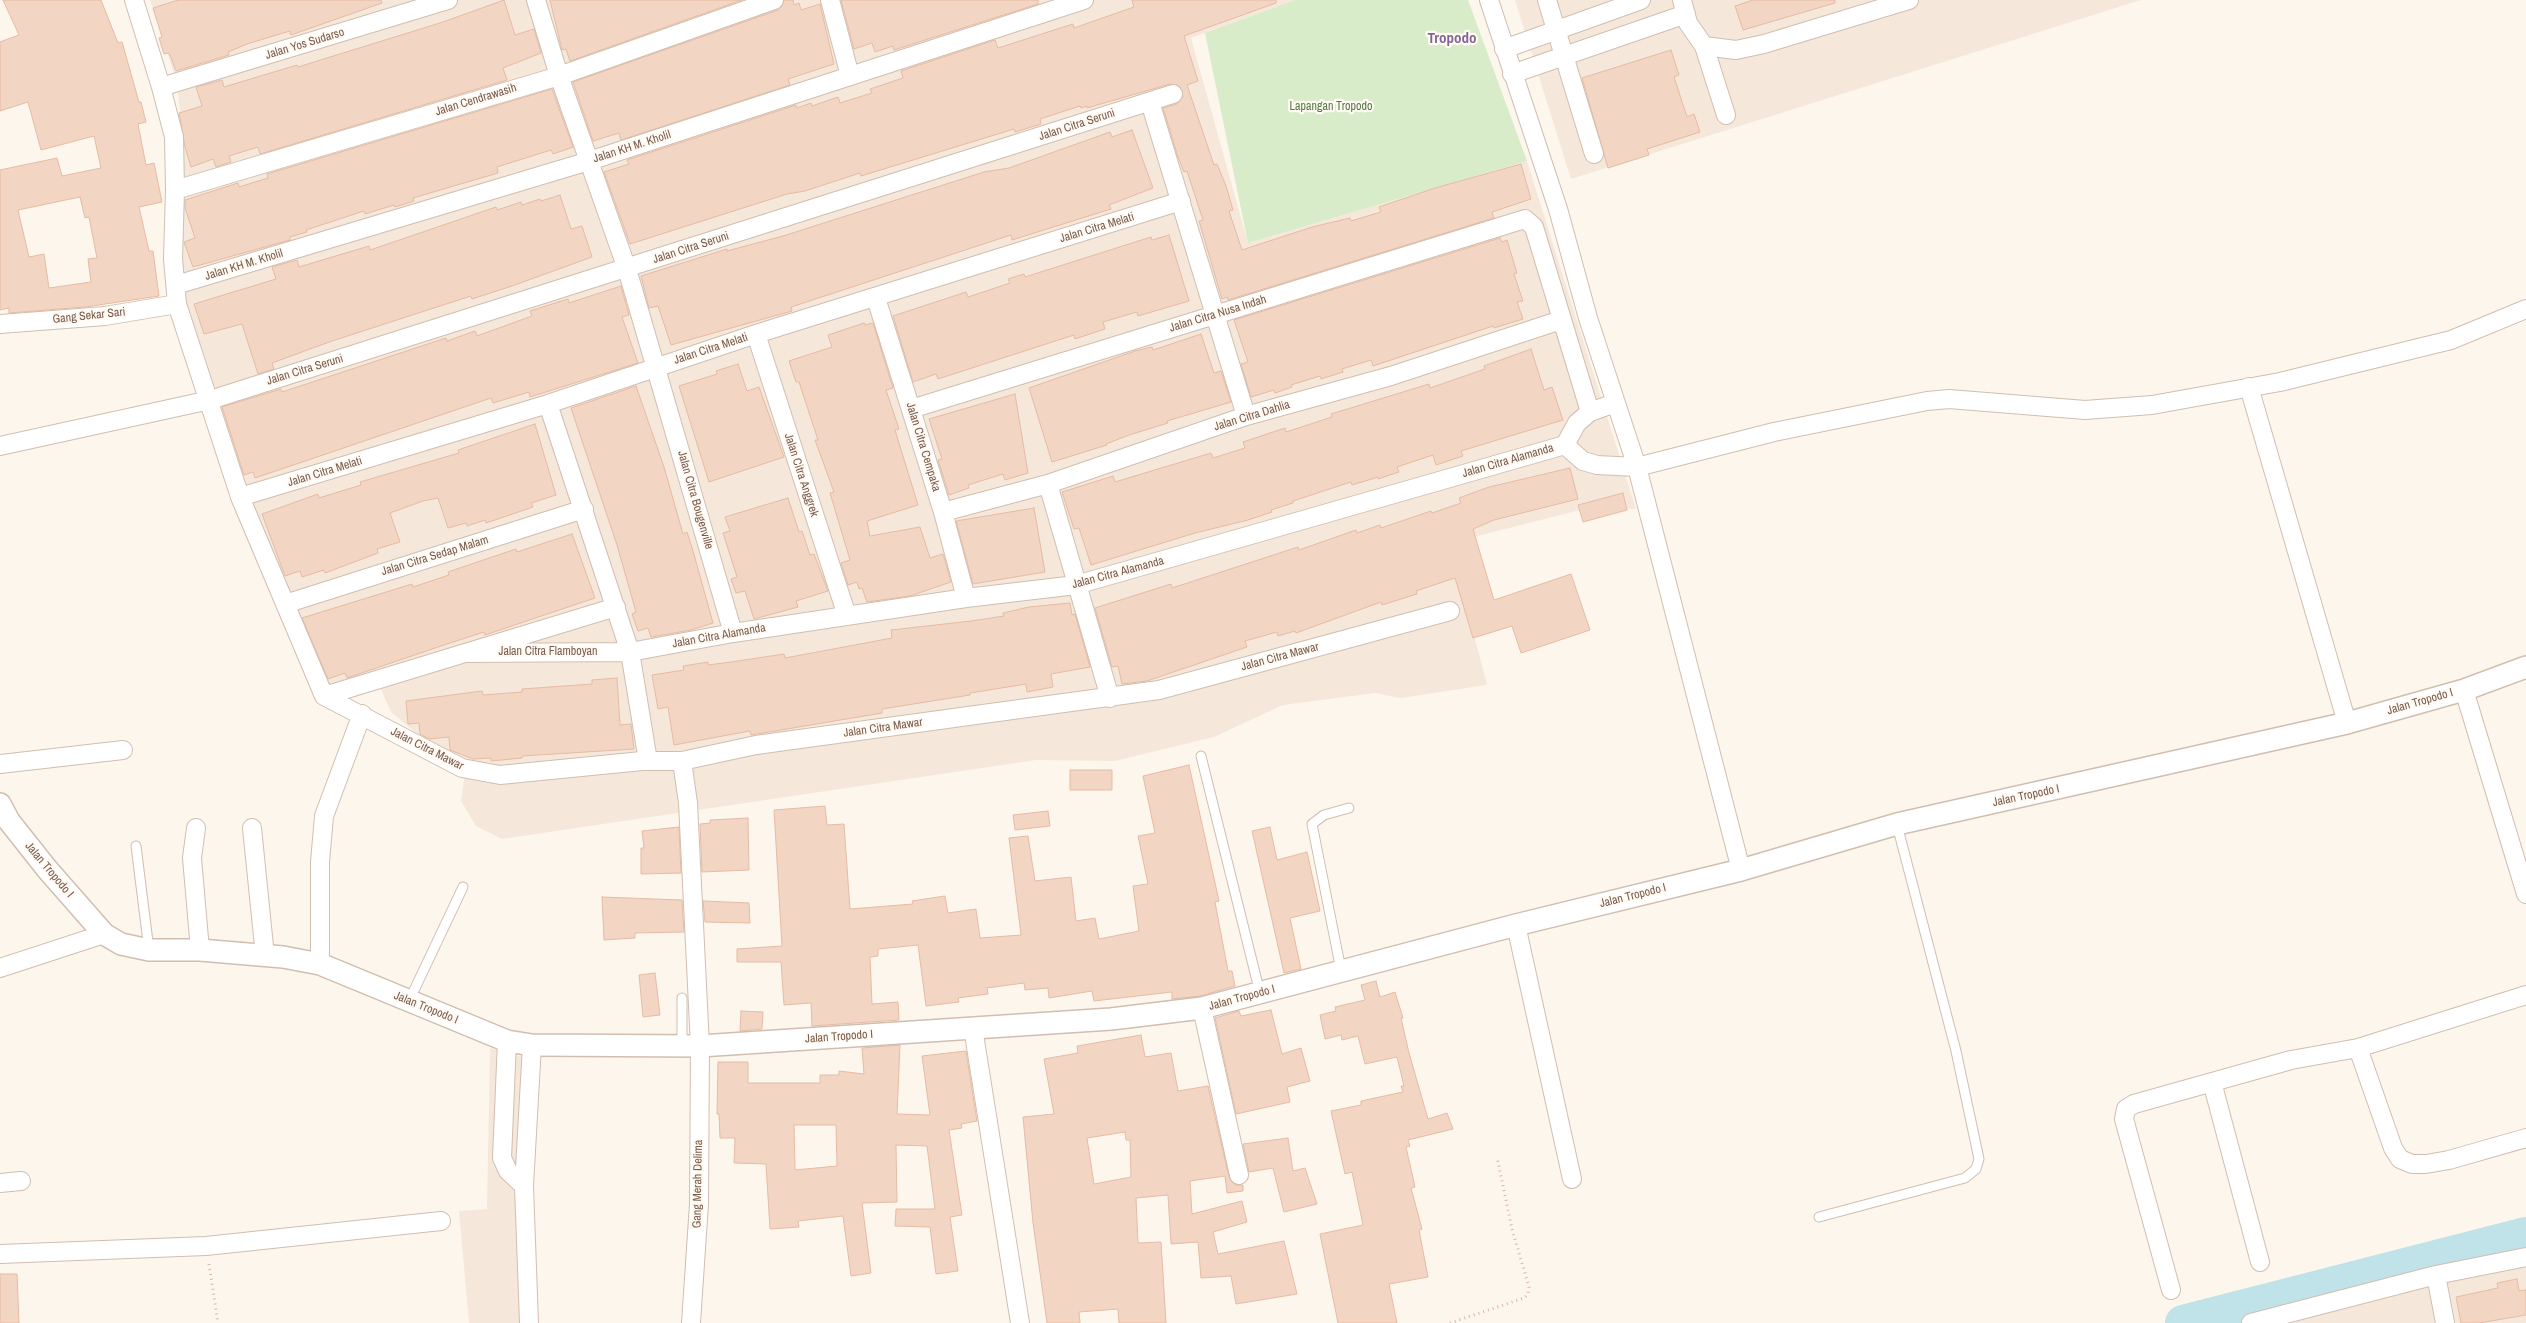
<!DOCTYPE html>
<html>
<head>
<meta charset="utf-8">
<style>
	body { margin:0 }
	canvas { display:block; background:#fdf6ec }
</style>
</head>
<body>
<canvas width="2526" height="1323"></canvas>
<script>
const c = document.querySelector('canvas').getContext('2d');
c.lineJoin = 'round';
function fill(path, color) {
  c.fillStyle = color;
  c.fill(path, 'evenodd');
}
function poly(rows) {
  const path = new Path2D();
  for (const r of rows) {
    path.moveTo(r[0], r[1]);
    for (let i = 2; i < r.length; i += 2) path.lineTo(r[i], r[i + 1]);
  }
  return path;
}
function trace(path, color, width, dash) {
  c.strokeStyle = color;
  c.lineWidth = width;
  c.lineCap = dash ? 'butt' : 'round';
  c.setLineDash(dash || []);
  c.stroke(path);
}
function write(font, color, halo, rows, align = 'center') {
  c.font = font + ' "Archivo Narrow",sans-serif';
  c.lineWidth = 4.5;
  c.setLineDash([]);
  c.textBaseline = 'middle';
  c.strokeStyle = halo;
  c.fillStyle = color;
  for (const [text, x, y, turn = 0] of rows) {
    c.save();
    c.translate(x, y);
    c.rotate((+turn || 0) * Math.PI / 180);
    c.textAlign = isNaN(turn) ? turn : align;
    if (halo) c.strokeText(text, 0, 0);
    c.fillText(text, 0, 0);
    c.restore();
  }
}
fill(poly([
	[150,0,1295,0,1191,38,1248,243,1527,161,1636,509,1592,507,1450,543,1487,685,1401,698,1375,693,1283,705,1214,737,1115,761,1036,760,502,839,476,826,461,801,465,774,391,712,376,678,329,689,188,348,180,237,184,155,177,82],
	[1515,0,2141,0,1571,179],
	[490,1048,533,1060,533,1323,469,1323,459,1211,487,1209],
	[2526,1240,2526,1323,2200,1323]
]), '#f5e8da');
fill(poly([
	[1295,0,1468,0,1527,161,1248,243,1205,33]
]), '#d8ecc9');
trace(poly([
	[2183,1323,2526,1235]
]), '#bfe3e8', 36);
const building = poly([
	[3,0,101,0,118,43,122,42,139,102,141,102,146,122,138,124,146,165,154,163,162,202,139,207,149,251,153,251,159,296,85,307,9,313,9,308,0,310,0,170,57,158,62,176,101,168,94,136,41,150,28,102,0,111,0,42,19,35,3,0],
	[80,197,85,218,89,217,97,258,88,259,91,282,49,288,44,254,29,257,18,210,80,197],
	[178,0,381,0,382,3,291,35,290,31,247,44,228,52,229,55,176,71,169,53,164,54,159,38,162,37,153,8,178,0],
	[504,0,515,35,534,29,541,53,503,68,507,80,260,154,258,147,229,156,231,162,216,167,213,159,191,167,185,147,179,113,202,106,196,87,222,80,224,87,297,65,298,67,443,22,504,0],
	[550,0,742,0,570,61,566,49,562,50,550,0],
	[784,0,793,0,794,5,799,3,801,10,820,4,834,64,788,79,790,85,621,140,619,133,593,141,573,82,778,10,782,6,784,0],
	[841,0,1038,0,1038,4,894,50,893,46,875,52,872,43,854,49,841,0],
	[1132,0,1276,0,1276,3,1184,36,1198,81,1187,85,1214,165,1217,164,1226,186,1233,210,1229,211,1242,250,1312,227,1350,218,1351,221,1381,212,1379,207,1435,188,1521,164,1531,199,1492,212,1494,218,1228,300,1227,297,1222,299,1199,221,1203,220,1187,171,1184,172,1178,157,1163,108,1177,104,1183,97,1180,87,1170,84,1087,108,1087,106,1081,108,1080,106,1040,119,1041,124,1015,132,1014,129,861,176,860,173,805,191,787,194,630,244,604,172,629,164,627,160,796,105,797,108,811,103,812,106,838,97,840,103,872,93,870,89,903,78,901,71,995,40,998,48,1073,24,1074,28,1134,7,1132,0],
	[1753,0,1835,0,1835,3,1743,30,1735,6,1753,0],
	[1671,50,1679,75,1674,77,1687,117,1694,114,1700,132,1647,149,1649,155,1608,168,1582,78,1671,50],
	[552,89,573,147,553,154,551,150,497,167,498,173,413,198,414,201,395,207,394,205,365,214,364,211,306,230,307,232,290,237,290,240,193,267,184,242,195,238,185,208,185,200,238,183,239,187,268,178,267,174,552,89],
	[1132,130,1153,188,1109,205,1111,209,1012,240,1011,235,791,307,792,311,671,345,658,306,649,308,641,276,727,249,727,251,783,236,984,172,1009,168,1110,132,1112,137,1132,130],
	[560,195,571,229,582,226,592,257,512,286,472,299,471,296,332,341,272,363,274,369,258,374,242,324,204,334,194,304,276,279,272,267,297,260,299,267,369,246,370,250,496,207,497,210,521,202,522,205,540,199,541,201,560,195],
	[1169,235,1189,301,1138,316,1137,312,1103,322,1105,329,1075,339,1074,335,938,379,936,374,913,382,893,316,966,292,968,297,1010,283,1008,279,1024,274,1025,277,1151,237,1152,240,1169,235],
	[1500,238,1502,242,1507,240,1517,273,1514,274,1523,301,1517,302,1523,319,1494,328,1493,326,1373,366,1371,360,1342,369,1343,372,1321,379,1320,376,1291,385,1292,387,1275,393,1274,390,1251,397,1241,364,1248,362,1234,320,1500,238],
	[621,286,629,315,622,317,638,363,530,397,529,392,493,403,491,398,255,478,253,472,244,475,222,407,281,389,282,392,446,338,447,341,475,331,477,336,532,316,530,311,568,299,569,303,621,286],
	[864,323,865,325,873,323,893,388,886,390,899,429,895,430,918,505,867,521,870,536,920,527,930,558,943,554,951,582,910,596,867,602,862,588,859,589,857,582,848,585,841,563,850,560,830,493,834,492,815,440,818,440,799,382,796,382,789,361,832,347,828,335,864,323],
	[1201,334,1214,373,1221,371,1231,402,1167,421,1168,423,1129,435,1106,444,1107,445,1052,462,1029,388,1135,351,1152,347,1153,350,1201,334],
	[1531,349,1544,390,1552,387,1563,420,1461,451,1463,456,1436,465,1433,455,1397,467,1399,472,1378,479,1378,477,1352,485,1351,482,1293,501,1293,503,1271,510,1272,512,1248,520,1195,533,1091,565,1079,528,1074,529,1062,492,1113,476,1115,482,1211,453,1213,458,1245,448,1243,442,1285,428,1286,432,1332,417,1331,414,1429,384,1430,388,1485,369,1484,366,1531,349],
	[738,364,747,391,759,387,784,457,709,482,679,386,717,374,716,371,738,364],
	[636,386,664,467,683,534,687,532,693,551,713,623,691,630,651,637,648,628,638,631,632,614,636,612,617,545,571,408,636,386],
	[1015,394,1028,473,1005,480,1003,474,968,485,969,488,949,495,938,460,942,459,929,419,1015,394],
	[535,424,556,495,531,503,533,507,486,523,485,520,467,526,466,523,448,528,438,498,423,501,390,513,400,542,377,549,378,553,325,573,324,570,302,577,300,571,285,576,262,514,318,494,319,498,361,485,360,482,459,453,458,450,535,424],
	[1570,468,1578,499,1494,520,1473,529,1494,600,1571,574,1590,630,1521,653,1512,626,1473,638,1455,578,1416,591,1417,594,1382,605,1381,602,1296,633,1295,631,1278,636,1277,632,1245,641,1247,647,1147,681,1122,684,1118,666,1112,667,1095,608,1171,584,1172,588,1298,547,1299,550,1356,530,1357,533,1380,525,1381,528,1431,511,1432,513,1461,503,1459,498,1489,487,1570,468],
	[1623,493,1627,510,1583,522,1578,505,1623,493],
	[788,498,799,532,802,531,810,555,814,554,828,591,796,601,798,607,754,619,745,591,736,593,731,579,737,577,723,533,730,531,725,517,788,498],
	[1034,508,1045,572,973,584,956,521,1034,508],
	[572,534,595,598,485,635,484,632,447,644,347,678,345,673,328,679,302,618,412,584,413,587,449,575,448,572,495,556,516,549,517,552,572,534],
	[1070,603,1072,615,1075,614,1090,667,1051,674,1053,687,1027,692,1026,684,989,690,970,693,970,695,882,709,882,713,751,735,750,731,674,745,668,707,658,709,652,675,684,670,683,666,708,662,708,665,731,662,784,654,785,658,892,638,891,630,971,621,1004,616,1003,613,1029,607,1070,603],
	[617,678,620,725,631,724,634,749,522,756,522,758,491,761,491,758,473,759,450,750,449,737,429,739,420,734,419,723,408,724,406,701,482,691,483,695,522,692,522,689,592,684,592,680,617,678],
	[1189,765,1219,901,1215,902,1228,971,1232,971,1235,986,1200,996,1172,999,1172,992,1094,1001,1092,991,1049,998,1048,988,1025,990,1024,983,987,988,988,994,958,998,959,1002,926,1006,918,945,878,949,878,956,870,957,872,1004,898,1002,899,1020,812,1026,811,1003,784,1005,781,962,737,962,737,949,782,946,774,810,825,806,827,825,844,824,850,909,913,904,912,901,945,896,948,913,976,909,980,938,1021,935,1009,838,1028,836,1035,881,1071,877,1076,921,1095,918,1099,939,1139,931,1133,886,1148,884,1138,836,1155,833,1143,776,1189,765],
	[1070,770,1112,770,1112,790,1070,790,1070,770],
	[1048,811,1050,826,1015,830,1013,815,1048,811],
	[748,818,749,870,702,872,700,824,710,823,710,820,748,818],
	[679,827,681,873,641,874,641,848,644,848,642,831,679,827],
	[1270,827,1277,860,1307,852,1320,911,1290,918,1301,969,1284,973,1252,831,1270,827],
	[602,897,682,900,684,932,635,933,635,938,604,940,602,897],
	[703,901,749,903,750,923,705,922,703,901],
	[655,973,660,1015,643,1017,639,975,655,973],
	[1376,981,1380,997,1395,992,1403,1018,1401,1018,1409,1053,1428,1119,1447,1113,1453,1129,1408,1140,1410,1146,1406,1147,1415,1187,1411,1188,1422,1229,1419,1230,1428,1277,1389,1284,1397,1323,1338,1323,1320,1234,1363,1225,1352,1172,1345,1174,1331,1111,1361,1105,1361,1101,1403,1092,1401,1086,1404,1086,1397,1057,1365,1064,1358,1036,1342,1040,1341,1035,1325,1039,1320,1015,1336,1011,1335,1007,1365,1000,1361,985,1376,981],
	[1271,1010,1282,1054,1301,1048,1310,1081,1287,1087,1290,1102,1236,1114,1215,1018,1239,1011,1241,1016,1271,1010],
	[741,1011,763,1012,762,1029,740,1031,741,1011],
	[1141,1035,1145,1057,1171,1053,1178,1091,1208,1086,1229,1177,1235,1185,1243,1185,1243,1191,1227,1193,1225,1176,1190,1181,1192,1214,1242,1201,1247,1222,1213,1232,1218,1254,1284,1241,1297,1294,1236,1304,1231,1276,1201,1278,1198,1242,1171,1244,1168,1195,1136,1198,1138,1243,1161,1242,1166,1323,1119,1323,1118,1309,1079,1312,1080,1323,1047,1323,1033,1223,1023,1117,1054,1114,1044,1059,1078,1053,1077,1046,1141,1035],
	[1125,1132,1126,1140,1130,1140,1131,1177,1094,1184,1087,1138,1125,1132],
	[900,1045,897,1114,930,1115,922,1056,966,1051,977,1121,961,1124,962,1128,949,1130,962,1215,950,1217,958,1271,936,1274,930,1227,895,1226,896,1209,935,1209,927,1146,896,1145,897,1202,862,1203,871,1273,851,1276,843,1216,798,1221,799,1227,770,1229,766,1164,734,1163,735,1138,720,1138,719,1114,717,1114,718,1062,748,1062,748,1083,820,1083,820,1075,839,1075,839,1071,864,1074,862,1048,900,1045],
	[794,1125,836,1125,837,1166,795,1170,794,1125],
	[1288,1138,1293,1171,1305,1168,1317,1204,1284,1212,1273,1168,1249,1172,1243,1144,1288,1138],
	[0,1274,17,1274,19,1323,0,1323,0,1274],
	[2517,1279,2519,1291,2526,1290,2526,1315,2479,1323,2461,1323,2456,1297,2498,1288,2497,1283,2517,1279]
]);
fill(building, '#f3d5c3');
trace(building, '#e6bba3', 1);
const service = poly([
	[1201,756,1260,993],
	[136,846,149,950],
	[1341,970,1312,824,1324,815,1349,808],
	[682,998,682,1046],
	[409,1001,463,887],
	[1819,1217,1965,1178,1976,1169,1979,1159,1956,1051,1897,825]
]);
const minor = poly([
	[134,0,161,87,174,137,175,190,173,259,177,304,240,497,324,696],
	[536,0,559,76,627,269,733,633],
	[830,0,850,76],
	[1489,0,1558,209,1588,318,1637,467,1741,870],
	[1547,0,1594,154],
	[1682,0,1688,23,1704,46,1726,115],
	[1704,46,1736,50,1764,44,1909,0],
	[1504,49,1641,0],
	[1512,74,1686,14],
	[161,87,448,0],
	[1150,102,1246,416],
	[175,190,559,76,774,0],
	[176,285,589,161,1084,0],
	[876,298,943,512,966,598],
	[0,324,105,316,177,304],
	[756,334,847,616],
	[2249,387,2347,723],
	[548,404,630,652,648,761],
	[911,409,1525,219,1534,227,1590,412],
	[1565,445,1583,461,1597,465,1637,467,1774,432,1927,401,1949,399,2085,410,2152,405,2280,382,2451,340,2526,309],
	[1565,445,1577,423,1590,412,1615,403],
	[0,446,210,400,1173,94],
	[1048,484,1110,698],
	[240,497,548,404,756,334,1181,201],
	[943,512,1048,484,1246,416,1391,376,1561,320],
	[285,604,584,509],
	[465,653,630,652,733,633,966,598,1076,585,1565,445],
	[2464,690,2526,894],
	[324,696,462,768,500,775,642,761,682,761,756,745,1159,690,1450,611],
	[324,696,616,607],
	[682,761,688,803,700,1046,699,1204,691,1323],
	[0,764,123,750],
	[196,828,192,858,200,950],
	[252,828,265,956],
	[1516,925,1572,1179],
	[320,964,320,862,324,816,362,714],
	[0,968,104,934],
	[1202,1008,1239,1175],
	[973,1028,1020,1323],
	[507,1041,502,1158,508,1171,524,1186],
	[2358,1048,2393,1148,2400,1159,2412,1164,2426,1164,2449,1160,2526,1138],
	[2212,1082,2260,1262],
	[0,1183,21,1181],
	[0,1254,206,1246,441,1221],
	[2436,1275,2445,1323],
	[2171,1290,2124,1119,2126,1109,2134,1104,2291,1060,2358,1048,2526,995],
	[529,1323,524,1186,532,1045],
	[2251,1323,2436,1275,2526,1257]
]);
const tertiary = poly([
	[0,804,9,821,47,869,104,934,121,944,149,950,200,950,283,957,320,964,507,1041,532,1045,700,1046,1111,1019,1202,1008,1516,925,1741,870,1897,824,2347,723,2464,690,2526,667]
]);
trace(service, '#d1beb0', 11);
trace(minor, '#d1beb0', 20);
trace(tertiary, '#d1beb0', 24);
trace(poly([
	[209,1264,218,1323],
	[1450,1323,1524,1298,1528,1294,1529,1287,1512,1229,1497,1157]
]), '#d9b8a5', 3, [1, 4]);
trace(service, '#fff', 9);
trace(minor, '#fff', 18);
trace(tertiary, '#fff', 21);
write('12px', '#7a5c4d', '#fffaf3', [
	["Jalan Yos Sudarso",305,44,-17],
	["Jalan Cendrawasih",476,100,-17],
	["Jalan Citra Seruni",1077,125,-18],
	["Jalan KH M. Kholil",632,147,-18],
	["Jalan Citra Melati",1097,228,-17],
	["Jalan Citra Seruni",691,248,-18],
	["Jalan KH M. Kholil",244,265,-17],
	["Jalan Citra Nusa Indah",1218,314,-17],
	["Gang Sekar Sari",89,316,-6],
	["Jalan Citra Melati",711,349,-18],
	["Jalan Citra Seruni",305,370,-17],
	["Jalan Citra Dahlia",1252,416,-17],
	["Jalan Citra Cempaka",923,447,73],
	["Jalan Citra Alamanda",1508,461,-16],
	["Jalan Citra Melati",325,472,-17],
	["Jalan Citra Anggrek",801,475,72],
	["Jalan Citra Bougenville",695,500,74],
	["Jalan Citra Sedap Malam",435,556,-17],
	["Jalan Citra Alamanda",1118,573,-15],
	["Jalan Citra Alamanda",719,636,-10],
	["Jalan Citra Flamboyan",548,652],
	["Jalan Citra Mawar",1280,657,-15],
	["Jalan Tropodo I",2420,702,-16],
	["Jalan Citra Mawar",883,728,-8],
	["Jalan Citra Mawar",427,749,27],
	["Jalan Tropodo I",2026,796,-12],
	["Jalan Tropodo I",49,870,50],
	["Jalan Tropodo I",1633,896,-14],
	["Jalan Tropodo I",1242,998,-15],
	["Jalan Tropodo I",426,1008,22],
	["Jalan Tropodo I",839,1037,-4],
	["Gang Merah Delima",698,1184,-89]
]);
write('12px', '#537a41', '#fffaf3', [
	["Lapangan Tropodo",1331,107]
]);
write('bold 15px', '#846695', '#fffaf3', [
	["Tropodo",1452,39]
]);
</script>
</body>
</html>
